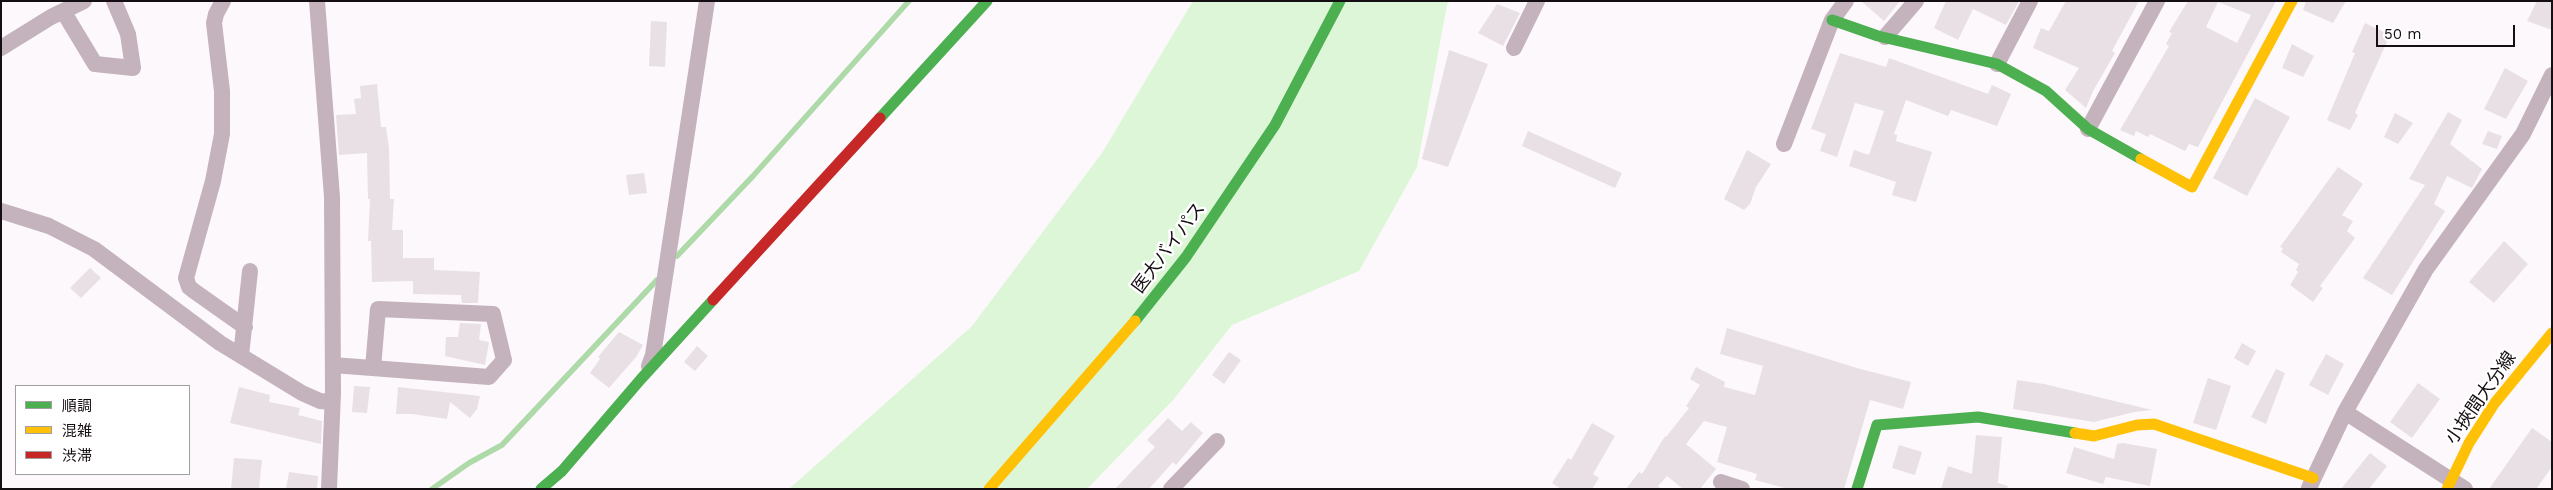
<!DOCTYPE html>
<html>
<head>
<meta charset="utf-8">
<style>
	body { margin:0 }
	#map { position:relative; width:2553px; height:490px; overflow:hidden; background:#fdf8fb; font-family:"Work Sans","Noto Sans JP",sans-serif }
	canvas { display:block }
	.frame { position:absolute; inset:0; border:2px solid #150e12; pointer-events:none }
	.legend { position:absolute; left:15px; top:385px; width:175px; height:90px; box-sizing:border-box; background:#fff; border:1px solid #a19fa0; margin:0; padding:6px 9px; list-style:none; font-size:15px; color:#150e12 }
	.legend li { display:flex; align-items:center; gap:10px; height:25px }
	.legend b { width:25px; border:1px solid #a19fa0 }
	.scale { position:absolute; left:2376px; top:25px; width:139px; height:22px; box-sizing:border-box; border:2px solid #150e12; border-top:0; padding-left:6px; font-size:15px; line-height:18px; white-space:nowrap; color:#150e12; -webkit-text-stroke:4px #fff; paint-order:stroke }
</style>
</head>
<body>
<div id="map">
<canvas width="2553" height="490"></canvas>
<div class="frame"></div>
<ul class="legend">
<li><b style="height:6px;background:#4caf50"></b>順調</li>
<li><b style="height:6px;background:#ffc107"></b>混雑</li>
<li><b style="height:6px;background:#c62828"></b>渋滞</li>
</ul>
<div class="scale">50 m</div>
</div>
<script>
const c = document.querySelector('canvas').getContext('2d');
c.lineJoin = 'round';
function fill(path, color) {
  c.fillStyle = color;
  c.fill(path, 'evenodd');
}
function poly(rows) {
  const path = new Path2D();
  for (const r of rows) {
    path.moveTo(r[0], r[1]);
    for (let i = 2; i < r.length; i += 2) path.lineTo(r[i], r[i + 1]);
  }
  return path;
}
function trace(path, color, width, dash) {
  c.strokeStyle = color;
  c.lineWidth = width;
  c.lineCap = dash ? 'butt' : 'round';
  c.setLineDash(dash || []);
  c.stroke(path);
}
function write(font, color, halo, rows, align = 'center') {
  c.font = font + ' "Work Sans","Noto Sans JP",sans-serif';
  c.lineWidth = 5;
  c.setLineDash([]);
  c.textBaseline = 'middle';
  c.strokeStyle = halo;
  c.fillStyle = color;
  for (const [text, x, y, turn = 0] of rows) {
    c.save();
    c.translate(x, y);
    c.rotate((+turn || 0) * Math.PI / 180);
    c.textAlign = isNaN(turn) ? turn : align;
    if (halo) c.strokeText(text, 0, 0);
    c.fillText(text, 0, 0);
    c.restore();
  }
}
fill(poly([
	[1193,1,1450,1,1447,5,1417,167,1359,271,1232,325,1174,399,1087,489,789,489,972,326,1102,153]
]), '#ddf6d8');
trace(poly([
	[677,256,753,176,909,1],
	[432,489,469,463,502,445,657,280]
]), '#aed9a8', 5.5);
fill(poly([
	[1861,1,1900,1,1884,21],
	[1946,1,2019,1,2006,25,1973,9,1958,40,1934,28],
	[2066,1,2139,1,2112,51,2115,53,2093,91,2086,108,2065,90,2079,68,2033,48,2041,28,2049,31],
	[2188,1,2276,1,2198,147,2189,144,2185,151,2150,134,2148,137,2136,131,2134,136,2120,130,2169,46,2166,44,2172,33,2169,32],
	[2218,2,2251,15,2237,43,2206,27],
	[2306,1,2346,1,2333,23,2303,10],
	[2537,1,2552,1,2552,30,2527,21],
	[1497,4,1520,13,1503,46,1478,33],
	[651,21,667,22,665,67,649,66],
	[2365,23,2390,35,2355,113,2358,115,2350,130,2327,120,2355,53,2352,52],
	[2292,44,2314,56,2303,77,2282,68],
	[1449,50,1488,64,1448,167,1422,159],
	[1840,53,1886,67,1889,58,1988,94,1992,85,2011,94,1997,126,1951,110,1948,116,1906,100,1894,134,1897,135,1896,141,1932,152,1916,202,1892,195,1896,182,1849,166,1854,150,1869,155,1884,111,1855,103,1837,157,1820,151,1826,134,1811,129],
	[2505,68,2528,81,2506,119,2484,109],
	[377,84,381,127,386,127,389,148,390,199,394,199,392,230,403,230,403,258,434,258,434,270,480,272,478,303,462,303,461,295,413,294,413,281,372,282,371,241,368,241,370,199,368,199,367,153,339,155,336,115,356,114,354,99,361,98,360,86],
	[2255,98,2290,117,2247,196,2213,178],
	[2448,112,2462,120,2450,144,2482,169,2472,188,2447,176,2434,204,2445,211,2392,295,2363,278,2425,185,2409,179],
	[2395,113,2413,123,2398,144,2384,137],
	[1528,131,1622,173,1615,188,1522,146],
	[2488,131,2502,136,2497,149,2482,144],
	[1747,150,1771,164,1756,187,1750,204,1744,210,1724,199],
	[2338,167,2363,184,2342,215,2353,221,2347,231,2355,238,2320,286,2323,288,2313,302,2290,285,2298,272,2296,270,2299,264,2281,252,2283,248,2280,247],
	[644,173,647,193,629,195,626,175],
	[2504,241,2528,264,2494,303,2469,282],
	[90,268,101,278,81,298,70,288],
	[460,323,481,324,479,340,489,342,485,365,445,356,446,337,458,337],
	[1727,328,1857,368,1911,382,1903,409,1870,400,1844,489,1788,489,1755,480,1757,474,1717,462,1727,427,1704,421,1686,444,1716,469,1700,489,1683,489,1667,476,1658,486,1661,489,1626,489,1639,472,1642,474,1665,436,1666,437,1689,408,1686,406,1700,385,1690,379,1696,367,1725,382,1724,387,1755,395,1763,366,1720,354],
	[619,332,643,345,636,357,609,388,590,373,600,359,598,357],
	[2242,343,2256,351,2248,366,2234,358],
	[697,346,708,356,695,371,684,362],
	[1229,352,1241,360,1224,384,1212,375],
	[2326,354,2344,364,2328,395,2309,385],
	[2276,369,2285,373,2266,424,2251,417],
	[2208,378,2231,386,2216,430,2193,423],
	[2017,380,2044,384,2152,410,2134,412,2094,422,2013,409],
	[2418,383,2440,399,2412,438,2390,422],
	[354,386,370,387,367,413,352,412],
	[239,387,270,395,269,402,300,408,298,415,322,421,321,444,230,423],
	[398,387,480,396,477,409,470,418,450,402,447,419,412,414,396,414],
	[1168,418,1182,431,1191,422,1203,433,1176,465,1173,462,1149,489,1115,489,1155,447,1147,440],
	[1592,423,1615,436,1593,474,1599,478,1592,489,1561,489,1552,483,1568,458,1571,460],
	[2532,428,2552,442,2552,467,2536,489,2489,489],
	[1976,435,2002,437,1998,483,2008,486,2007,489,1941,489,1948,466,1972,474],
	[2123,443,2157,449,2150,486,2106,477,2103,484,2066,473,2074,447,2114,459,2117,444],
	[1899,445,1922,452,1915,475,1892,468],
	[2370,453,2387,466,2369,489,2341,489],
	[234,458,262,460,259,489,231,489],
	[289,472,318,476,317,489,286,489]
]), '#e8e0e5');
trace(poly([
	[223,1,216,14,214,23,222,91,222,134,213,181,186,278,189,287,194,291,245,327],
	[317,1,332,197,333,393,329,489],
	[63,11,95,64,133,68,128,34,114,1],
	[1885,37,1916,1],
	[1,48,51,17,84,1],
	[1514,48,1537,1],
	[1997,64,2030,1],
	[2088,129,2157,1],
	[1784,144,1832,20,1846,1],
	[1,211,49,226,94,249,220,343,302,393,320,401,332,402],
	[241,356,250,271],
	[333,365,489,377,504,360,493,314,378,309,373,368],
	[649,366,653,355,707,1],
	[2345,412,2465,489],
	[1721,482,1742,489],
	[2309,488,2345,412,2426,269,2523,134,2552,75],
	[1171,489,1217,441]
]), '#c4b3bd', 16);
trace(poly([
	[1832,20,1878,36,1997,64,2046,91,2088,129,2141,159],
	[880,118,987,1],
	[1135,321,1186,257,1275,125,1340,1],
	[541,489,562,471,641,379,713,300],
	[1857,489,1877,425,1978,417,2075,433]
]), '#4caf50', 11);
trace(poly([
	[2141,159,2192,187,2292,1],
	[2075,433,2094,436,2137,425,2154,424,2313,478],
	[989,489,1135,321],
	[2447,489,2469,443,2494,404,2552,333]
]), '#ffc107', 11);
trace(poly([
	[713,300,880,118]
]), '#c62828', 11);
write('18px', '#150e12', '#fff', [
	["医大バイパス",1169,248,-53],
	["小挾間大分線",2481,398,-55]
]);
</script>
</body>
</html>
